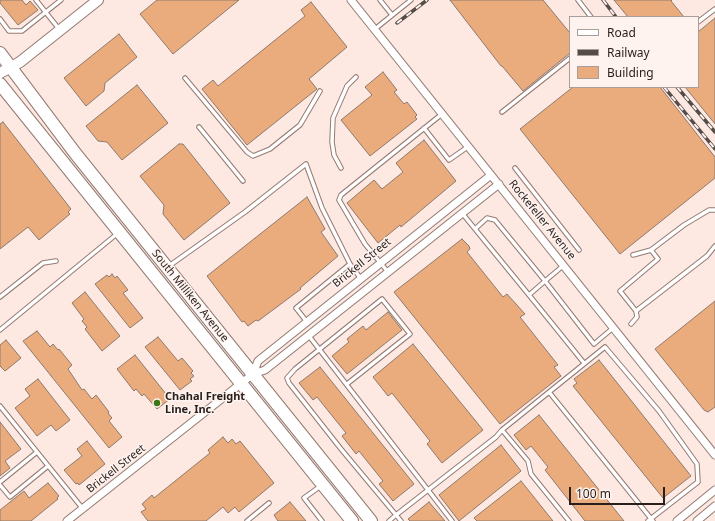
<!DOCTYPE html>
<html>
<head>
<meta charset="utf-8">
<style>
	body { margin:0 }
	#map { position:relative; width:715px; height:521px; overflow:hidden; background:#fef3ef; font-family:"Noto Sans",sans-serif }
	canvas { display:block }
	.legend { position:absolute; left:569px; top:16px; width:130px; height:72px; box-sizing:border-box; background:#fef3ef; border:1px solid #a89e9a; margin:0; padding:5px 7px; list-style:none; font-size:12px; color:#281e1b }
	.legend li { display:flex; align-items:center; gap:8px; height:20px }
	.legend b { width:20px; border:1px solid #a89e9a }
	.scale { position:absolute; left:569px; top:487px; width:96px; height:18px; box-sizing:border-box; border:2px solid #281e1b; border-top:0; padding-left:5px; font-size:12px; line-height:14px; white-space:nowrap; color:#281e1b; -webkit-text-stroke:3px #fef3ef; paint-order:stroke }
</style>
</head>
<body>
<div id="map">
<canvas width="715" height="521"></canvas>
<ul class="legend">
<li><b style="height:5px;background:#fff"></b>Road</li>
<li><b style="height:5px;background:#564c48"></b>Railway</li>
<li><b style="height:11px;background:#ebac7d"></b>Building</li>
</ul>
<div class="scale">100 m</div>
</div>
<script>
const c = document.querySelector('canvas').getContext('2d');
c.lineJoin = 'round';
function fill(path, color) {
  c.fillStyle = color;
  c.fill(path, 'evenodd');
}
function poly(rows) {
  const path = new Path2D();
  for (const r of rows) {
    path.moveTo(r[0], r[1]);
    for (let i = 2; i < r.length; i += 2) path.lineTo(r[i], r[i + 1]);
  }
  return path;
}
function trace(path, color, width, dash) {
  c.strokeStyle = color;
  c.lineWidth = width;
  c.lineCap = dash ? 'butt' : 'round';
  c.setLineDash(dash || []);
  c.stroke(path);
}
function write(font, color, halo, rows, align = 'center') {
  c.font = font + ' "Noto Sans",sans-serif';
  c.lineWidth = 3;
  c.setLineDash([]);
  c.textBaseline = 'middle';
  c.strokeStyle = halo;
  c.fillStyle = color;
  for (const [text, x, y, turn = 0] of rows) {
    c.save();
    c.translate(x, y);
    c.rotate((+turn || 0) * Math.PI / 180);
    c.textAlign = isNaN(turn) ? turn : align;
    if (halo) c.strokeText(text, 0, 0);
    c.fillText(text, 0, 0);
    c.restore();
  }
}
fill(poly([
	[0,0,715,0,715,521,0,521],
	[570,17,698,17,698,87,570,87]
]), '#fee8e2');
const building = poly([
	[0,0,22,0,26,5,30,1,38,10,18,25,0,3,0,0],
	[157,0,239,0,173,54,140,14,157,0],
	[450,0,543,0,570,33,570,53,523,91,502,66,501,66,450,0],
	[614,0,672,0,671,1,684,17,628,17,614,0],
	[311,2,347,47,309,79,317,89,247,145,202,89,213,80,218,86,305,16,301,10,311,2],
	[715,18,715,124,685,87,698,87,698,32,715,18],
	[119,34,137,57,105,83,104,91,86,106,64,78,119,34],
	[383,72,397,90,394,92,404,104,407,102,417,115,415,117,417,119,370,156,341,120,372,95,365,87,383,72],
	[137,85,168,123,122,160,107,142,98,141,86,126,137,85],
	[573,87,660,87,715,157,715,178,620,254,520,129,573,87],
	[3,122,71,209,68,212,70,214,39,240,28,227,0,249,0,124,3,122],
	[424,140,456,181,401,227,400,225,378,243,347,203,374,180,382,189,403,172,396,163,424,140],
	[179,144,183,144,230,203,184,240,163,214,164,205,140,176,179,144],
	[307,197,325,229,321,232,338,256,300,288,301,289,258,321,256,320,248,326,244,321,242,322,207,276,307,197],
	[462,239,469,246,470,249,467,252,503,297,507,294,525,314,520,317,558,365,554,367,561,376,500,424,394,292,462,239],
	[112,274,115,278,117,276,128,290,123,293,143,318,130,328,95,284,107,275,109,277,112,274],
	[85,292,120,336,102,351,85,329,87,327,82,321,84,319,72,303,85,292],
	[715,301,715,407,708,412,704,410,655,349,715,301],
	[388,312,402,330,347,374,332,356,349,342,347,339,363,326,366,330,388,312],
	[37,331,50,347,53,344,58,350,59,349,72,365,68,369,82,390,84,389,92,399,96,395,109,412,108,413,112,418,109,421,122,437,109,448,23,341,37,331],
	[158,337,178,361,182,358,193,371,191,373,194,376,190,379,192,381,180,390,145,347,158,337],
	[6,340,21,358,5,371,0,366,0,345,6,340],
	[413,344,483,430,442,463,427,444,430,441,392,393,388,396,373,377,413,344],
	[135,355,170,399,157,409,144,394,142,396,136,389,134,391,117,369,135,355],
	[599,360,691,476,663,498,573,386,577,383,574,379,599,360],
	[320,367,414,484,393,501,379,484,383,481,359,451,356,454,342,436,346,433,317,397,313,400,299,383,320,367],
	[38,379,70,420,56,431,51,425,37,436,15,408,30,396,25,389,38,379],
	[539,415,624,521,585,521,545,470,548,467,531,446,526,450,514,435,539,415],
	[0,422,21,449,5,461,10,468,0,476,0,422],
	[223,437,228,443,232,439,236,444,240,441,274,483,239,512,235,507,228,513,223,507,206,521,148,521,141,512,146,509,142,504,152,495,154,498,210,453,208,450,223,437],
	[87,441,105,464,79,485,78,483,76,484,64,470,82,456,77,449,87,441],
	[501,445,521,471,459,521,439,495,501,445],
	[521,481,553,521,477,521,474,518,521,481],
	[48,483,59,496,57,498,58,499,31,521,0,521,0,510,24,491,29,498,48,483],
	[290,502,306,521,278,521,274,515,290,502],
	[429,502,445,521,410,521,408,519,429,502]
]);
fill(building, '#ebac7d');
trace(building, '#8e7a6c', 1);
const service = poly([
	[36,0,59,29],
	[380,0,392,15],
	[578,0,591,17],
	[0,19,9,31,22,31,61,0],
	[698,22,715,9],
	[375,29,411,0],
	[185,78,247,152,253,156,270,149,300,125,320,91],
	[502,112,570,58],
	[199,127,243,181],
	[424,128,449,160,469,146],
	[341,168,334,155,332,142,333,118,347,86,356,77],
	[515,168,579,250],
	[462,213,475,229,487,218,495,220,545,281,529,295,584,363],
	[475,229,529,295],
	[633,255,651,250,684,225,709,210,715,210],
	[564,265,545,281,594,344,613,328],
	[169,266,245,212,306,164,322,208,350,264],
	[388,272,365,244,339,200,341,195,442,114],
	[0,297,43,263,56,261],
	[636,311,620,291,658,259,651,250],
	[307,322,296,308,350,264,361,279],
	[631,324,637,317,636,311,707,256,715,246],
	[0,330,118,233],
	[309,336,452,521],
	[347,384,410,334,382,299,295,369,287,378,289,383,341,449,396,515,389,521],
	[549,392,653,521],
	[0,406,83,509],
	[502,430,528,461,531,474,569,521],
	[0,482,37,452],
	[0,485,10,497,48,466],
	[322,485,304,498,322,521],
	[247,521,269,503],
	[401,521,396,515,496,437,502,430,605,347,659,411,697,464,698,482,648,521]
]);
const minor = poly([
	[351,0,715,455],
	[253,374,258,361,491,175],
	[67,521,253,374,265,370,499,184],
	[677,521,715,490],
	[697,521,715,506]
]);
const secondary = poly([
	[0,73,20,62,98,0]
]);
const primary = poly([
	[0,53,75,153,371,521],
	[0,84,352,521]
]);
trace(service, '#937b73', 5.5);
trace(minor, '#937b73', 9);
trace(secondary, '#937b73', 12);
trace(primary, '#937b73', 14);
trace(service, '#fff', 3.5);
trace(minor, '#fff', 7);
trace(secondary, '#fff', 10);
trace(primary, '#fff', 12);
const rail = poly([
	[603,0,616,17],
	[397,23,427,0],
	[664,87,715,149],
	[677,87,715,132]
]);
trace(rail, '#564c48', 3.5);
trace(rail, '#fef3ef', 2, [6]);
for (const [x, y, r, color] of [
	[157,403,4,"#387714"]
]) {
  const dot = new Path2D();
  dot.arc(x, y, r, 0, 2 * Math.PI);
  c.fillStyle = color;
  c.fill(dot);
  trace(dot, '#fef3ef', 1.5);
}
write('11px', '#281e1b', '#fef3ef', [
	["Rockefeller Avenue",542,220,51],
	["Brickell Street",362,263,-39],
	["South Milliken Avenue",190,296,51],
	["Brickell Street",116,469,-38]
]);
write('bold 11px', '#281e1b', '#fef3ef', [
	["Chahal Freight",165,397],
	["Line, Inc.",165,410]
], 'left');
</script>
</body>
</html>
